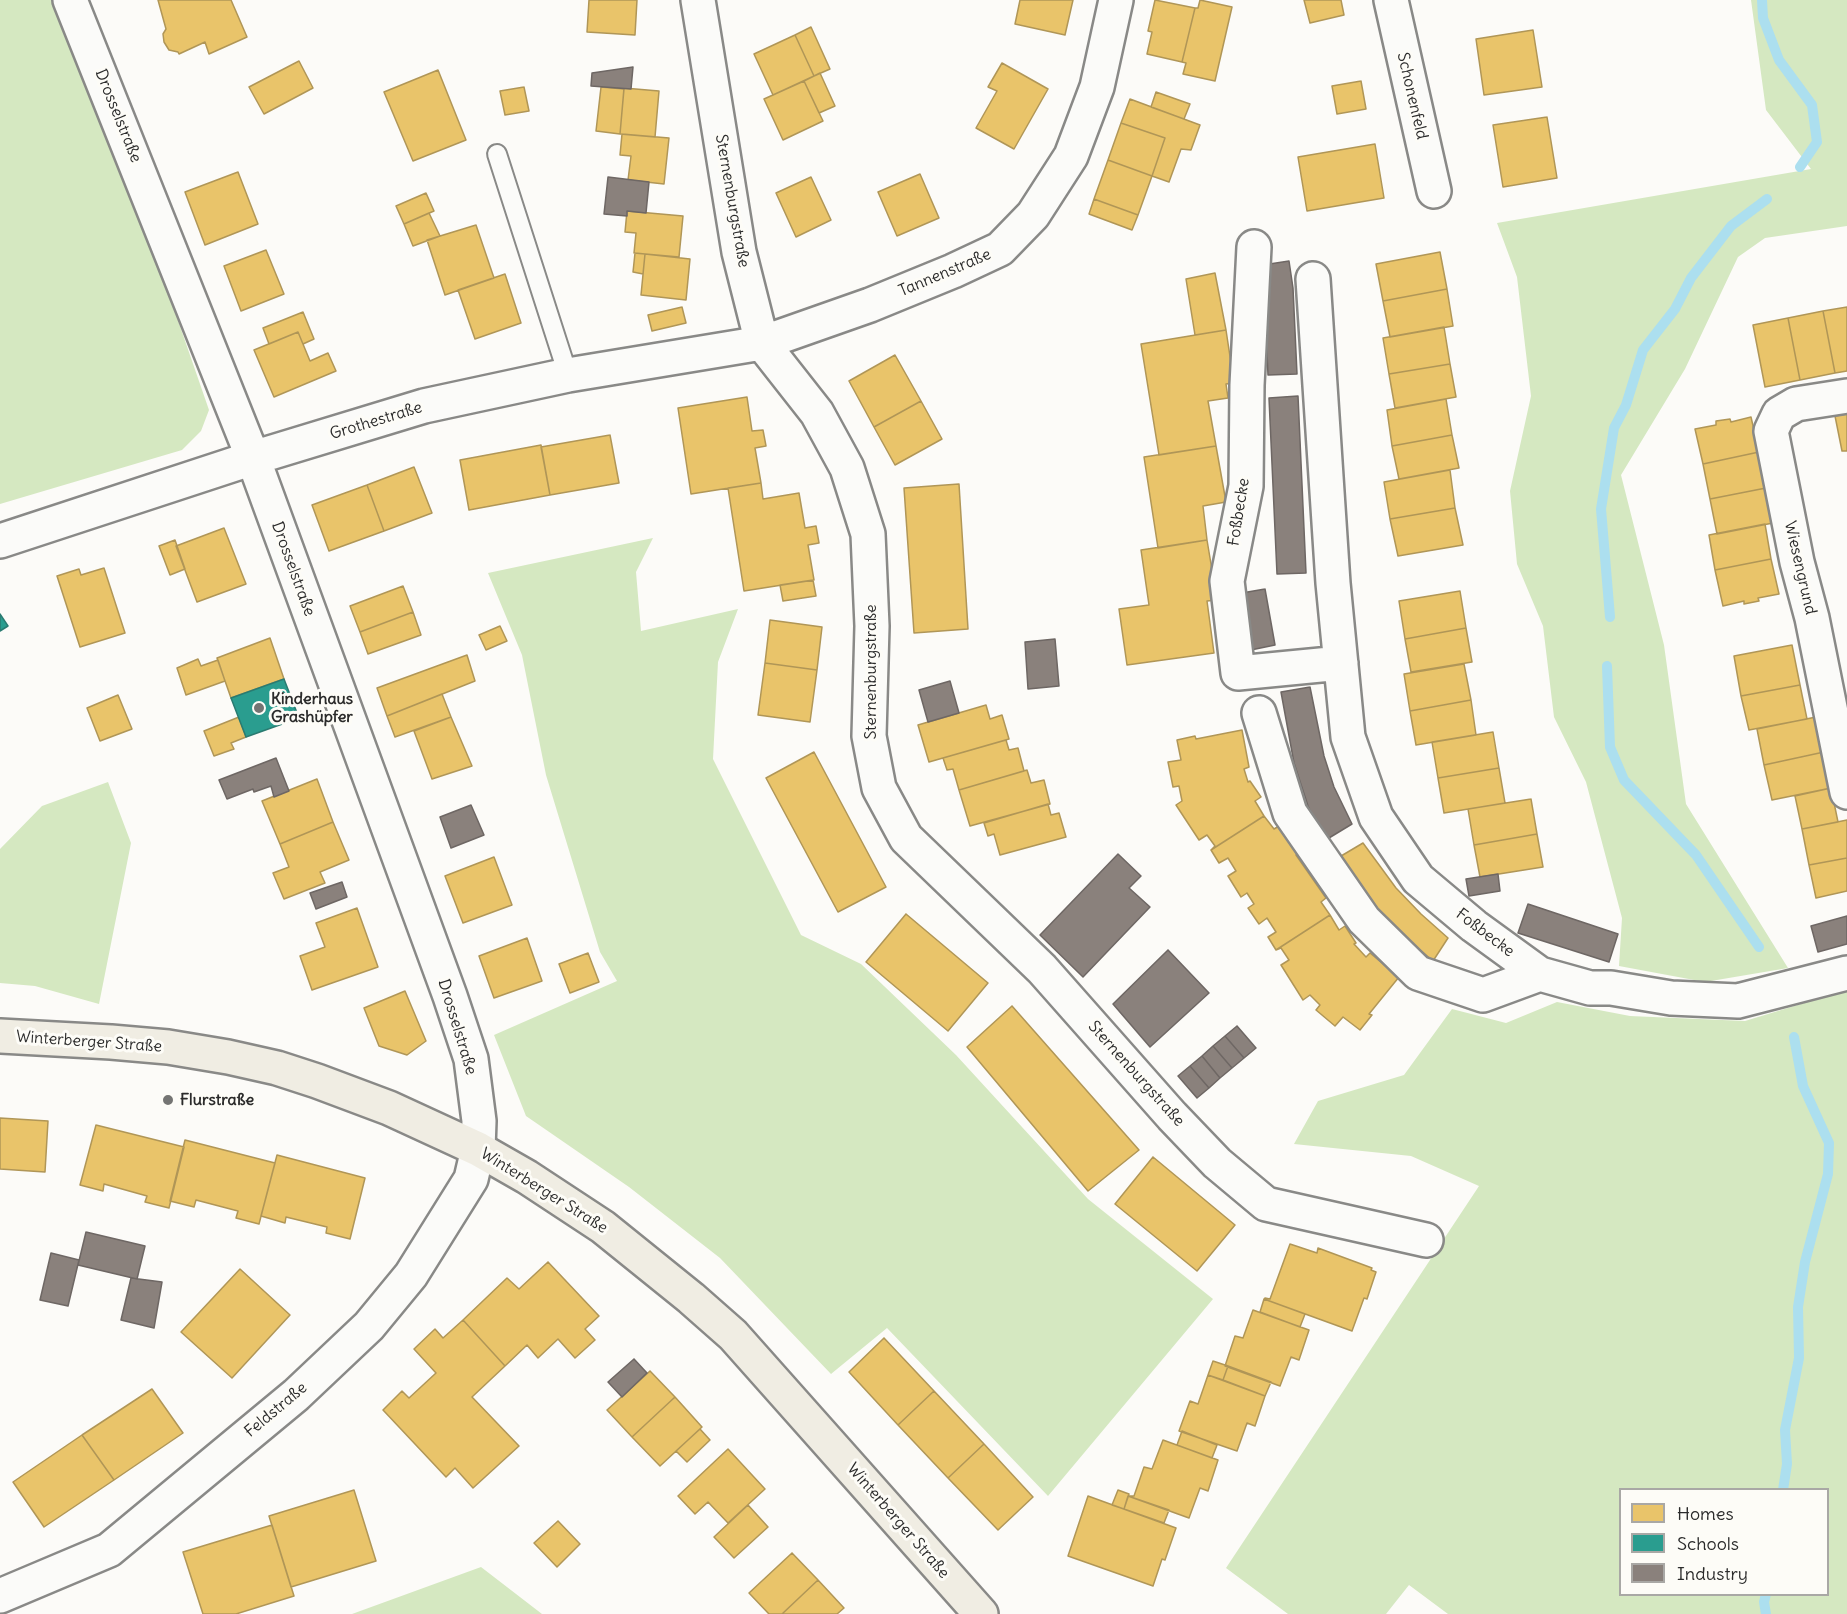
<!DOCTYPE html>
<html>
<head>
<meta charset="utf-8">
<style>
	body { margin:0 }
	#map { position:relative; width:1847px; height:1614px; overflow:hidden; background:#fcfbf8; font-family:Delius,sans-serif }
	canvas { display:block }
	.legend { position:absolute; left:1619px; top:1488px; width:210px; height:108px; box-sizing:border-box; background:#fdfcf7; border:2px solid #a9a8a5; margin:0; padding:8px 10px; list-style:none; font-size:18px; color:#2b2b2b }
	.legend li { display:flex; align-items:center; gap:12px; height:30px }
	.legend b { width:30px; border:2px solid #a9a8a5 }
</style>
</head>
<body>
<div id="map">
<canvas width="1847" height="1614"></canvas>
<ul class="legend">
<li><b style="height:16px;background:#e9c46a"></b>Homes</li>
<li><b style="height:16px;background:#2a9d8f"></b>Schools</li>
<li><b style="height:16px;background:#8a817c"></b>Industry</li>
</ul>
</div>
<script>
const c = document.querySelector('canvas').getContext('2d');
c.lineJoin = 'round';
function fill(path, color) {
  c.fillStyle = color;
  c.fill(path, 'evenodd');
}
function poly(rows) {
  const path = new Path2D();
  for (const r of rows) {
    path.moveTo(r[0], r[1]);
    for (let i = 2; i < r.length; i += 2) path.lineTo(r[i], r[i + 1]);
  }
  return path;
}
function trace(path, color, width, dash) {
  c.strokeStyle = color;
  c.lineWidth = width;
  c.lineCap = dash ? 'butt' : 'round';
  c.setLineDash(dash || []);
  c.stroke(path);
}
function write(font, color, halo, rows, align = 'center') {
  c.font = font + ' Delius,sans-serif';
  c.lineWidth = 6;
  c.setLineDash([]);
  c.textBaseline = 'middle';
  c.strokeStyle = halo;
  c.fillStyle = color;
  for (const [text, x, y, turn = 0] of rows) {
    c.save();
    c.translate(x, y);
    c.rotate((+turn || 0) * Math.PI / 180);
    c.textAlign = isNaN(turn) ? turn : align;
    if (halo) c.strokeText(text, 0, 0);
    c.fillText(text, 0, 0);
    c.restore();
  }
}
fill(poly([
	[0,0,67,0,209,410,201,431,182,450,0,504],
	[1751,0,1847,0,1847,226,1765,238,1738,257,1685,369,1621,475,1664,645,1686,804,1788,968,1705,982,1619,966,1622,918,1586,782,1554,717,1543,626,1517,564,1510,491,1531,396,1517,277,1497,223,1811,169,1766,110],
	[653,538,636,572,641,631,738,609,718,662,713,759,801,935,861,964,956,1055,1088,1199,1213,1299,1048,1496,887,1328,831,1374,720,1258,629,1187,526,1116,494,1035,617,981,600,952,546,775,522,655,488,573],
	[108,782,131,843,99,1004,35,986,0,983,0,849,42,806],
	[1847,990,1847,1614,1448,1614,1409,1585,1386,1614,1288,1614,1226,1568,1479,1186,1411,1156,1294,1144,1318,1101,1404,1075,1452,1009,1506,1023,1557,1002,1630,1016,1745,1021],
	[1620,1490,1828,1490,1828,1594,1620,1594],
	[481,1567,542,1614,352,1614]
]), '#d5e8c1');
const homes = poly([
	[158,0,231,0,247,37,209,54,205,42,179,54,178,52,169,50,164,42,163,34,166,29,158,0],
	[589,0,637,0,635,35,587,32,589,0],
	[1020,0,1073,0,1065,35,1015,24,1020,0],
	[1155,0,1195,8,1182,62,1147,54,1152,32,1148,31,1155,0],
	[1200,0,1232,7,1215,81,1183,74,1186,63,1182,62,1195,8,1198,8,1200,0],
	[1304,0,1341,0,1344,15,1310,23,1304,0],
	[811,27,830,69,814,76,795,35,811,27],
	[1533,30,1542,87,1484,95,1476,39,1533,30],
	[795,35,814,76,773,95,754,54,795,35],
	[299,61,313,88,264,114,249,87,299,61],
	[1002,63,1048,89,1014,149,976,128,997,91,988,87,1002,63],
	[438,70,466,140,413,161,384,92,438,70],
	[820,73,835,106,819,113,804,81,820,73],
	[804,81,823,121,783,140,764,99,804,81],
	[1361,81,1366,109,1337,114,1332,86,1361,81],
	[524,87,529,111,505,115,500,91,524,87],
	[601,87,624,89,620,134,596,131,601,87],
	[624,88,659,91,655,137,620,134,624,88],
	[1156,92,1190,104,1184,119,1151,107,1156,92],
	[1130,99,1200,125,1191,150,1181,149,1169,182,1152,176,1165,138,1121,123,1130,99],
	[1547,117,1557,178,1503,187,1493,125,1547,117],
	[1121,123,1165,138,1152,176,1108,160,1121,123],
	[622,134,669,138,664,184,628,180,631,156,620,155,622,134],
	[1375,144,1384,198,1307,211,1298,157,1375,144],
	[1108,160,1152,176,1138,215,1094,199,1108,160],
	[238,172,258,224,205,245,185,192,238,172],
	[920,174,939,218,897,236,878,192,920,174],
	[811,177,831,220,796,237,776,193,811,177],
	[426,193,434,211,404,224,396,206,426,193],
	[1094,199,1138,215,1132,230,1089,214,1094,199],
	[627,211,683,216,679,257,634,253,636,233,625,232,627,211],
	[429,213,440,236,413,246,404,224,429,213],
	[476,225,494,278,445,295,427,240,476,225],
	[266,250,284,294,241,311,224,266,266,250],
	[1440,252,1447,289,1383,301,1376,264,1440,252],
	[635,253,645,254,643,274,633,272,635,253],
	[645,254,690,259,686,300,641,295,645,254],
	[1215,273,1226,330,1195,335,1186,279,1215,273],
	[505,274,521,323,475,339,458,290,505,274],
	[1447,289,1453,326,1390,337,1383,301,1447,289],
	[682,307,686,323,652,331,648,315,682,307],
	[1847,307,1847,371,1835,373,1823,311,1847,307],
	[1823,311,1835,373,1800,380,1788,318,1823,311],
	[303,312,314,339,303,344,298,332,269,344,263,328,303,312],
	[1788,318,1800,380,1765,387,1753,325,1788,318],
	[1444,327,1450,364,1389,374,1383,338,1444,327],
	[1226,330,1234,383,1226,384,1228,398,1208,401,1216,446,1159,455,1141,344,1226,330],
	[298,332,310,361,328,353,336,371,274,397,254,350,298,332],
	[895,355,921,401,874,427,849,381,895,355],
	[1450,364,1456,397,1395,408,1389,374,1450,364],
	[747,397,752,431,763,430,766,446,755,448,761,483,691,494,678,408,747,397],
	[1446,399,1452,435,1392,446,1387,410,1446,399],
	[921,401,942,439,895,465,874,427,921,401],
	[1847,414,1847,451,1842,451,1835,416,1847,414],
	[1751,417,1759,452,1703,464,1695,429,1716,425,1716,421,1730,419,1731,422,1751,417],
	[610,435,619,483,550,495,541,447,610,435],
	[1452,435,1459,468,1399,479,1392,446,1452,435],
	[541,445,550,495,469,510,460,460,541,445],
	[1216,446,1226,502,1203,506,1207,540,1158,548,1144,457,1216,446],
	[1759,452,1766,488,1710,499,1703,464,1759,452],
	[414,467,432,513,384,531,367,485,414,467],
	[1450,470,1455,508,1390,519,1384,482,1450,470],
	[761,483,763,499,799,493,805,528,816,526,819,543,808,545,814,580,744,591,728,488,761,483],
	[959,484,968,629,914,633,904,488,959,484],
	[367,485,384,531,329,551,312,505,367,485],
	[1766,488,1773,523,1717,534,1710,499,1766,488],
	[1455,508,1463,545,1398,556,1390,519,1455,508],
	[1765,524,1771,559,1715,570,1709,535,1765,524],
	[224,528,246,584,197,602,176,546,224,528],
	[175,540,185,569,170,575,159,546,175,540],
	[1207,540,1217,600,1207,601,1214,653,1127,665,1119,609,1149,605,1141,550,1207,540],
	[1771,559,1779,594,1758,598,1759,601,1744,604,1744,601,1723,606,1715,570,1771,559],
	[104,568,125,633,80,647,57,576,79,569,81,575,104,568],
	[813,580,816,596,783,601,780,585,813,580],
	[403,586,413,612,360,632,350,606,403,586],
	[1460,591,1466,628,1405,639,1399,601,1460,591],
	[413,612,421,635,368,654,360,632,413,612],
	[770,620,822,627,817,670,765,663,770,620],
	[500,626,507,641,486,650,479,635,500,626],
	[1466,628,1472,662,1411,672,1405,639,1466,628],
	[270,638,284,679,231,698,217,658,270,638],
	[1792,645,1800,685,1741,696,1734,656,1792,645],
	[467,655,475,681,387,716,377,688,467,655],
	[198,659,201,666,218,660,225,681,186,695,177,668,198,659],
	[765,663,817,670,810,722,758,715,765,663],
	[1464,664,1471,700,1410,711,1404,674,1464,664],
	[1800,685,1807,719,1749,730,1741,696,1800,685],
	[442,694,451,717,395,737,387,716,442,694],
	[118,695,132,729,100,741,87,708,118,695],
	[1471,700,1476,735,1416,745,1410,711,1471,700],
	[986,705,990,719,1002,715,1009,739,929,762,918,725,986,705],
	[239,717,246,737,231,743,234,749,214,756,204,731,239,717],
	[451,717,472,766,432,779,414,731,451,717],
	[1816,717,1824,752,1764,765,1757,729,1816,717],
	[1242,730,1249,767,1244,769,1248,782,1250,781,1261,797,1255,801,1264,816,1211,850,1215,846,1207,835,1199,840,1176,805,1182,801,1179,786,1173,787,1168,762,1181,760,1177,740,1195,736,1196,739,1242,730],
	[1493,732,1499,768,1438,778,1432,742,1493,732],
	[1006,740,1009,750,1018,748,1024,771,959,790,953,769,947,770,943,758,1006,740],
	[814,752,886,887,838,912,766,778,814,752],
	[1824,752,1831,788,1772,800,1764,765,1824,752],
	[1499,768,1505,803,1444,813,1438,778,1499,768],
	[1027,770,1031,783,1044,780,1050,804,970,826,959,790,1027,770],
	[317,779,333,822,280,844,262,801,317,779],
	[1831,788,1838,822,1802,829,1795,796,1831,788],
	[1531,799,1537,834,1474,845,1468,809,1531,799],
	[1048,804,1051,815,1059,813,1066,837,1000,855,994,834,988,836,984,823,1048,804],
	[1264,816,1274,829,1279,826,1298,854,1296,855,1326,898,1321,902,1330,915,1276,950,1268,937,1276,932,1267,918,1259,924,1248,908,1254,904,1247,893,1241,897,1228,876,1236,871,1228,858,1219,863,1211,850,1264,816],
	[1847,820,1847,858,1809,865,1802,829,1847,820],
	[333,822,349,860,320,872,325,883,284,899,273,873,289,867,280,844,333,822],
	[1537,834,1543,867,1480,877,1474,845,1537,834],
	[1363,843,1396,888,1421,914,1448,938,1433,961,1385,920,1336,859,1363,843],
	[494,857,512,905,463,923,445,876,494,857],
	[1847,858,1847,891,1816,898,1809,865,1847,858],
	[357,908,378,967,312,990,300,956,325,947,316,923,357,908],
	[906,914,988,983,948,1031,866,962,906,914],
	[1330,915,1339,930,1345,926,1356,943,1354,944,1366,957,1370,953,1399,977,1369,1014,1372,1015,1360,1030,1343,1017,1335,1026,1316,1010,1320,1005,1310,995,1303,1000,1281,965,1289,960,1281,948,1276,950,1330,915],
	[527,938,542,981,494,998,479,956,527,938],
	[588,953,599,982,570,993,559,964,588,953],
	[405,991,426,1041,407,1055,379,1046,364,1008,405,991],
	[1012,1006,1139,1150,1088,1191,967,1047,1012,1006],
	[0,1118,48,1121,45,1172,0,1169,0,1118],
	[96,1125,184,1147,169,1208,145,1202,147,1196,104,1184,103,1191,80,1185,96,1125],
	[185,1140,275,1163,259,1224,236,1218,238,1211,196,1200,194,1207,170,1201,185,1140],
	[277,1155,365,1178,350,1239,326,1233,327,1227,286,1217,285,1223,261,1216,277,1155],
	[1153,1157,1235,1225,1197,1271,1115,1204,1153,1157],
	[1290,1244,1317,1253,1318,1248,1372,1268,1371,1270,1376,1272,1367,1299,1364,1298,1352,1331,1264,1299,1265,1298,1270,1299,1290,1244],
	[548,1262,599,1316,585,1329,595,1340,575,1358,558,1339,538,1358,527,1345,505,1366,463,1320,507,1278,519,1289,548,1262],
	[240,1269,290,1315,232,1378,181,1332,240,1269],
	[1264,1299,1305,1314,1300,1327,1260,1312,1264,1299],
	[1253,1310,1309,1330,1299,1360,1291,1357,1280,1386,1225,1366,1235,1336,1243,1338,1253,1310],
	[463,1320,505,1366,472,1397,519,1446,473,1488,455,1468,446,1477,383,1410,402,1391,409,1398,436,1373,414,1349,435,1329,443,1338,463,1320],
	[884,1338,934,1391,898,1425,849,1372,884,1338],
	[1213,1361,1228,1366,1223,1380,1208,1375,1213,1361],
	[1228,1366,1271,1382,1265,1396,1223,1380,1228,1366],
	[650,1371,675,1397,632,1437,607,1410,650,1371],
	[1208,1375,1265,1396,1255,1426,1247,1423,1237,1451,1179,1431,1190,1401,1198,1404,1208,1375],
	[152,1389,183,1433,114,1480,82,1435,152,1389],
	[934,1391,984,1444,948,1478,898,1425,934,1391],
	[675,1397,702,1427,660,1466,632,1437,675,1397],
	[700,1429,710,1440,687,1462,676,1451,700,1429],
	[1182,1431,1217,1445,1212,1458,1177,1445,1182,1431],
	[82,1435,114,1480,44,1527,13,1482,82,1435],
	[1163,1440,1218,1460,1208,1491,1200,1488,1189,1518,1128,1496,1134,1496,1144,1467,1152,1469,1163,1440],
	[984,1444,1033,1497,998,1530,948,1478,984,1444],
	[728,1449,765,1489,728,1523,708,1502,695,1514,678,1496,728,1449],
	[354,1490,376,1561,291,1587,269,1516,354,1490],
	[1118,1490,1129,1494,1124,1509,1112,1505,1118,1490],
	[1088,1496,1176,1528,1165,1560,1162,1559,1153,1586,1068,1556,1088,1496],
	[1128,1496,1169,1510,1164,1523,1124,1509,1128,1496],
	[748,1505,768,1527,734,1558,714,1537,748,1505],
	[558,1521,580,1544,557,1567,534,1543,558,1521],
	[272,1525,294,1596,236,1614,203,1614,183,1552,272,1525],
	[792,1553,818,1580,782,1614,769,1614,749,1593,792,1553],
	[818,1580,844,1608,837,1614,782,1614,818,1580]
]);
fill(homes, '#e9c46a');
trace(homes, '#b09657', 1.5);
const schools = poly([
	[0,614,8,626,0,631,0,614],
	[284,679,299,718,246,737,231,698,284,679]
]);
fill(schools, '#2a9d8f');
trace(schools, '#2a7b71', 1.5);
const industry = poly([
	[633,67,631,89,591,86,592,73,633,67],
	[608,177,649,182,646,213,627,211,627,216,604,214,608,177],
	[1289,261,1293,288,1297,374,1268,375,1263,265,1289,261],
	[1298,396,1306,573,1277,574,1269,398,1298,396],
	[1265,589,1275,645,1246,651,1236,594,1265,589],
	[1055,639,1059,686,1028,689,1025,642,1055,639],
	[950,681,959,713,928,722,919,690,950,681],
	[1310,687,1324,756,1334,787,1352,824,1324,841,1308,806,1294,763,1281,692,1310,687],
	[276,758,289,791,274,797,271,786,254,792,253,789,227,799,219,780,276,758],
	[471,805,484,835,451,848,440,817,471,805],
	[1118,854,1141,876,1129,888,1150,907,1083,977,1040,935,1118,854],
	[1498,874,1500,891,1469,896,1466,879,1498,874],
	[342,882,347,897,316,909,310,893,342,882],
	[1528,904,1618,934,1609,962,1518,933,1528,904],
	[1847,916,1847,944,1818,952,1811,926,1847,916],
	[1168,950,1209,993,1150,1047,1113,1004,1168,950],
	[1237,1026,1256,1048,1244,1058,1225,1036,1237,1026],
	[1225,1036,1244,1058,1232,1068,1213,1046,1225,1036],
	[1213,1046,1232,1068,1220,1078,1202,1056,1213,1046],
	[1202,1056,1220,1078,1209,1088,1190,1066,1202,1056],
	[1190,1066,1209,1088,1197,1098,1178,1076,1190,1066],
	[86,1232,145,1246,137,1279,78,1265,86,1232],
	[51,1253,79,1260,68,1306,40,1300,51,1253],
	[131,1278,162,1282,154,1328,121,1320,131,1278],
	[634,1359,647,1373,622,1397,608,1382,634,1359]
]);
fill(industry, '#8a817c');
trace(industry, '#6e6764', 1.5);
trace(poly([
	[1762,0,1763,18,1779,60,1812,105,1817,142,1800,167],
	[1610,617,1601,509,1614,428,1626,405,1643,350,1675,309,1691,278,1731,226,1767,199],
	[1607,666,1610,747,1624,780,1696,855,1759,947],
	[1783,1490,1787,1464,1785,1430,1799,1358,1798,1307,1805,1262,1828,1174,1829,1143,1803,1086,1794,1037],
	[1766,1594,1764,1602,1766,1614]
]), '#acdfef', 10);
const service = poly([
	[497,154,568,375]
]);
const minor = poly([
	[698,0,739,252,762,343,817,413,847,468,868,534,872,626,869,736,879,788,906,838,1042,969,1172,1116,1217,1163,1266,1204,1426,1240],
	[1391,0,1434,191],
	[1254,247,1247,385,1246,486,1227,581,1238,673,1341,663],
	[1313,279,1333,583,1348,737,1376,817,1418,879,1474,926,1540,974,1590,988,1611,988,1671,998,1738,1001,1847,973],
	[1847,396,1796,404,1779,414,1771,431,1797,562,1812,618,1847,792],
	[0,541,253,458,424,406,568,375,762,343,870,305,953,271,1000,249,1033,215,1071,156,1097,87,1116,0],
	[1259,713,1290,813,1364,920,1418,973,1483,995,1540,974],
	[0,1596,109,1550,296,1395,369,1326,411,1275,471,1179,478,1149,479,1121,471,1059,450,996,253,458,70,0]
]);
const primary = poly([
	[0,1036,111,1042,168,1047,228,1057,277,1068,317,1081,389,1108,478,1149,527,1177,603,1227,691,1298,733,1335,981,1614]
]);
trace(service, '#898987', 22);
trace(minor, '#898987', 38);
trace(primary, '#898987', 38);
trace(service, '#fbfbf9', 18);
trace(minor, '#fbfbf9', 33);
trace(primary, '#f0ede3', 33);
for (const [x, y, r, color] of [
	[259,708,6,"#747473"],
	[168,1100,6,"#747473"]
]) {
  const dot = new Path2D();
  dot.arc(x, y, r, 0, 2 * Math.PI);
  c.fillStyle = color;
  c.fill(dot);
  trace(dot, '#fdfcf7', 2);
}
write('16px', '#2b2b2b', '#fdfcf7', [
	["Schonenfeld",1412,96,77],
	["Drosselstraße",118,116,68],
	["Sternenburgstraße",732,201,80],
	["Tannenstraße",945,273,-23],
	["Grothestraße",376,421,-17],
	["Foßbecke",1239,512,-81],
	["Wiesengrund",1800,568,77],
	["Drosselstraße",293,569,70],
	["Sternenburgstraße",871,672,-90],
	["Foßbecke",1485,933,37],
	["Drosselstraße",457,1027,73],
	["Winterberger Straße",89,1042,4],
	["Sternenburgstraße",1136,1074,48],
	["Winterberger Straße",544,1191,32],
	["Feldstraße",276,1410,-40],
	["Winterberger Straße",898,1521,49]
]);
write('bold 16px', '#2b2b2b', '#fdfcf7', [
	["Kinderhaus",271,699],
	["Grashüpfer",271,717],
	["Flurstraße",180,1100]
], 'left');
</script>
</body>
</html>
